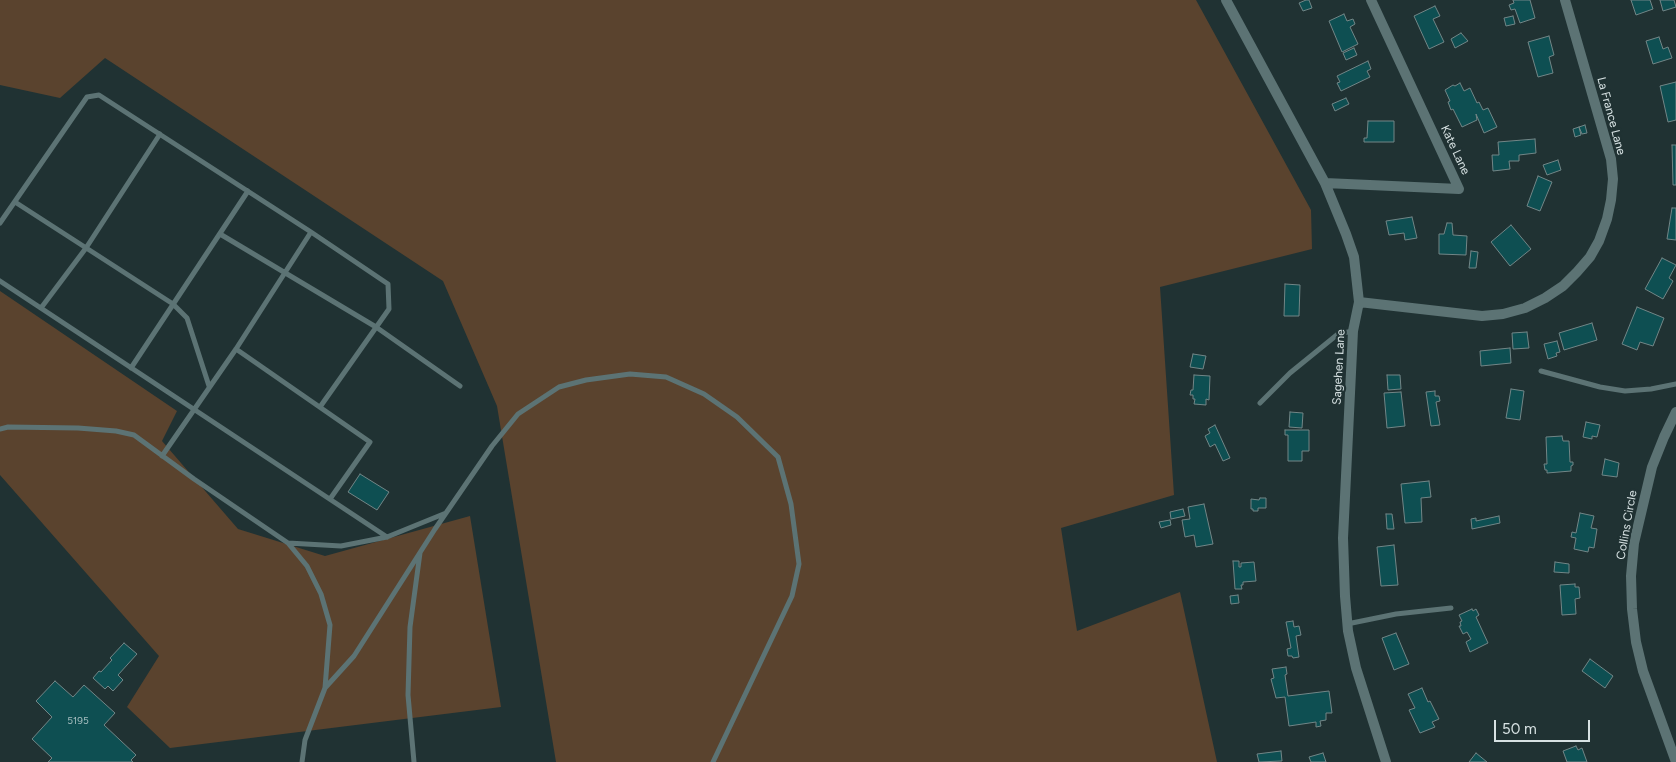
<!DOCTYPE html>
<html>
<head>
<meta charset="utf-8">
<style>
	body { margin:0 }
	#map { position:relative; width:1676px; height:762px; overflow:hidden; background:#203233; font-family:Figtree,sans-serif }
	canvas { display:block }
	.scale { position:absolute; left:1494px; top:720px; width:96px; height:22px; box-sizing:border-box; border:2px solid #d7e2e3; border-top:0; padding-left:6px; font-size:15px; line-height:18px; white-space:nowrap; color:#d7e2e3; -webkit-text-stroke:4px #203233; paint-order:stroke }
</style>
</head>
<body>
<div id="map">
<canvas width="1676" height="762"></canvas>
<div class="scale">50 m</div>
</div>
<script>
const c = document.querySelector('canvas').getContext('2d');
c.lineJoin = 'round';
function fill(path, color) {
  c.fillStyle = color;
  c.fill(path, 'evenodd');
}
function poly(rows) {
  const path = new Path2D();
  for (const r of rows) {
    path.moveTo(r[0], r[1]);
    for (let i = 2; i < r.length; i += 2) path.lineTo(r[i], r[i + 1]);
  }
  return path;
}
function trace(path, color, width, dash) {
  c.strokeStyle = color;
  c.lineWidth = width;
  c.lineCap = dash ? 'butt' : 'round';
  c.setLineDash(dash || []);
  c.stroke(path);
}
function write(font, color, halo, rows, align = 'center') {
  c.font = font + ' Figtree,sans-serif';
  c.lineWidth = 4.5;
  c.setLineDash([]);
  c.textBaseline = 'middle';
  c.strokeStyle = halo;
  c.fillStyle = color;
  for (const [text, x, y, turn = 0] of rows) {
    c.save();
    c.translate(x, y);
    c.rotate((+turn || 0) * Math.PI / 180);
    c.textAlign = isNaN(turn) ? turn : align;
    if (halo) c.strokeText(text, 0, 0);
    c.fillText(text, 0, 0);
    c.restore();
  }
}
fill(poly([
	[0,0,1196,0,1311,210,1312,249,1160,287,1174,495,1061,528,1077,631,1180,592,1217,762,556,762,497,406,443,281,105,58,60,98,0,85],
	[0,291,177,411,162,441,238,529,325,556,470,516,501,707,170,748,127,707,159,656,0,475]
]), '#5a432e');
const building = poly([
	[1306,0,1309,0,1312,8,1303,11,1299,3,1306,0],
	[1513,0,1530,0,1535,18,1520,23,1515,9,1511,10,1509,5,1514,3,1513,0],
	[1631,0,1650,0,1653,9,1636,15,1631,0],
	[1660,0,1674,0,1676,7,1663,11,1660,0],
	[1435,6,1440,16,1433,19,1444,42,1429,49,1414,16,1435,6],
	[1344,14,1347,21,1353,19,1355,24,1350,27,1358,44,1342,52,1329,21,1344,14],
	[1513,16,1515,24,1506,26,1504,18,1513,16],
	[1461,33,1468,41,1455,48,1451,39,1461,33],
	[1549,36,1554,55,1549,57,1553,73,1538,77,1528,42,1549,36],
	[1659,37,1663,49,1668,47,1672,58,1653,64,1646,41,1659,37],
	[1354,48,1357,55,1346,60,1343,53,1354,48],
	[1368,61,1371,69,1367,71,1370,77,1341,91,1337,83,1340,82,1337,76,1368,61],
	[1676,82,1676,120,1668,122,1660,86,1676,82],
	[1460,83,1464,91,1470,88,1477,103,1479,102,1483,110,1488,108,1497,127,1484,133,1476,114,1477,120,1462,127,1453,109,1451,110,1448,102,1450,101,1445,90,1453,85,1455,86,1460,83],
	[1346,98,1349,104,1335,111,1332,104,1346,98],
	[1368,121,1394,121,1394,142,1364,142,1364,138,1367,138,1368,121],
	[1585,125,1587,133,1582,134,1579,127,1585,125],
	[1579,127,1581,135,1575,137,1573,129,1579,127],
	[1535,139,1536,153,1519,155,1519,161,1509,161,1510,169,1493,171,1492,155,1499,155,1498,142,1535,139],
	[1672,145,1676,145,1676,185,1673,185,1672,145],
	[1558,160,1561,170,1547,175,1543,165,1558,160],
	[1538,176,1552,182,1540,211,1527,206,1538,176],
	[1672,208,1676,208,1676,240,1667,239,1672,208],
	[1412,217,1417,238,1405,240,1404,233,1389,235,1386,221,1412,217],
	[1447,223,1452,223,1453,235,1467,236,1466,255,1439,254,1439,234,1444,234,1447,223],
	[1511,225,1531,249,1510,266,1491,242,1511,225],
	[1471,251,1478,252,1476,268,1469,268,1471,251],
	[1662,258,1676,265,1669,278,1673,281,1663,299,1645,289,1662,258],
	[1285,284,1300,285,1299,316,1284,316,1285,284],
	[1637,307,1664,318,1653,346,1640,342,1637,350,1622,344,1637,307],
	[1592,323,1597,340,1564,350,1559,333,1592,323],
	[1527,332,1529,348,1513,349,1512,333,1527,332],
	[1557,341,1560,352,1556,353,1557,356,1548,359,1544,344,1557,341],
	[1510,348,1511,363,1481,366,1480,351,1510,348],
	[1193,354,1206,356,1203,369,1190,367,1193,354],
	[1194,375,1210,376,1209,400,1206,399,1206,405,1194,404,1195,399,1193,399,1193,395,1190,395,1191,390,1193,390,1194,375],
	[1387,375,1400,375,1401,389,1388,390,1387,375],
	[1511,389,1524,391,1520,420,1506,418,1511,389],
	[1435,391,1435,396,1439,396,1440,401,1436,402,1440,425,1431,426,1426,392,1435,391],
	[1401,392,1405,426,1387,428,1384,393,1401,392],
	[1290,412,1303,413,1302,428,1289,427,1290,412],
	[1586,422,1600,425,1597,437,1592,436,1592,439,1583,437,1586,422],
	[1215,425,1230,458,1223,461,1215,444,1210,447,1205,436,1210,433,1208,429,1215,425],
	[1285,430,1309,430,1309,451,1302,451,1302,461,1288,461,1288,435,1285,435,1285,430],
	[1562,436,1563,441,1569,441,1570,462,1573,462,1573,465,1571,466,1571,471,1547,473,1547,470,1545,470,1544,464,1547,464,1546,437,1562,436],
	[1605,459,1619,463,1617,477,1602,475,1605,459],
	[360,474,389,492,377,510,348,492,360,474],
	[1429,481,1431,497,1421,498,1422,522,1405,523,1401,484,1429,481],
	[1260,498,1266,498,1266,508,1258,508,1258,511,1253,511,1253,509,1251,509,1251,499,1259,500,1260,498],
	[1204,504,1213,544,1196,547,1194,535,1185,537,1182,520,1190,519,1188,507,1204,504],
	[1183,509,1185,516,1171,519,1170,512,1183,509],
	[1580,513,1594,516,1591,528,1597,529,1594,548,1589,547,1588,552,1574,549,1576,538,1571,537,1572,532,1576,533,1580,513],
	[1386,514,1392,514,1394,529,1387,529,1386,514],
	[1499,516,1500,523,1472,529,1471,519,1476,518,1476,521,1499,516],
	[1170,520,1171,525,1161,528,1159,522,1170,520],
	[1394,545,1398,585,1381,586,1377,547,1394,545],
	[1233,561,1239,561,1239,567,1241,567,1241,563,1254,562,1256,581,1243,582,1243,585,1241,585,1242,589,1235,589,1233,561],
	[1555,562,1569,564,1569,573,1554,572,1555,562],
	[1575,584,1575,587,1579,587,1580,598,1575,599,1576,614,1562,615,1560,585,1575,584],
	[1238,595,1239,603,1231,604,1230,596,1238,595],
	[1472,609,1473,611,1476,609,1479,615,1476,617,1488,643,1470,652,1466,642,1471,639,1467,632,1463,634,1459,626,1461,626,1460,622,1462,621,1459,615,1472,609],
	[1293,621,1294,627,1299,626,1301,635,1296,636,1299,657,1293,658,1292,656,1288,656,1287,649,1291,648,1286,622,1293,621],
	[1396,633,1409,664,1394,670,1382,638,1396,633],
	[124,643,137,654,118,675,123,680,113,691,108,686,105,689,93,678,99,671,101,672,112,660,110,658,124,643],
	[1590,659,1613,676,1605,688,1582,671,1590,659],
	[1286,667,1287,674,1285,675,1288,696,1329,691,1332,713,1326,713,1326,720,1320,721,1321,726,1316,727,1316,722,1289,726,1285,697,1276,698,1271,679,1274,678,1272,669,1286,667],
	[55,681,73,697,84,685,115,713,104,725,136,755,131,760,133,762,48,762,52,758,32,739,52,717,36,701,55,681],
	[1422,688,1428,702,1430,701,1439,719,1432,722,1435,727,1420,733,1409,710,1415,708,1408,694,1422,688],
	[1576,746,1578,750,1582,748,1587,762,1567,762,1563,751,1576,746],
	[1281,751,1282,761,1259,762,1257,754,1281,751],
	[1323,753,1326,762,1311,762,1309,757,1323,753],
	[1476,753,1487,762,1469,762,1476,753]
]);
fill(building, '#0e4f52');
trace(building, '#728687', 1);
trace(poly([
	[15,202,173,304,187,318,209,386],
	[0,223,87,97,99,95,311,232,388,284,389,309,320,407],
	[220,234,376,327,460,386],
	[0,281,387,537],
	[41,308,86,248,160,134],
	[236,349,370,442,330,499],
	[131,368,248,191],
	[1541,371,1600,387,1625,391,1651,389,1676,384],
	[1260,403,1290,373,1338,334,1353,331],
	[0,429,8,427,78,428,116,431,134,435,194,479,288,543,307,566,321,594,330,625,325,688,305,740,302,762],
	[162,456,236,349,311,232],
	[288,543,341,546,387,537,446,513],
	[1347,624,1396,614,1451,608],
	[325,688,354,656,435,529,492,446,518,414,559,387,586,380,630,374,666,377,704,394,737,417,778,457,791,504,799,564,792,596,713,762],
	[414,762,408,695,410,627,420,553]
]), '#5c7374', 5);
trace(poly([
	[1226,0,1325,183,1346,234,1354,257,1359,302,1353,331,1343,538,1345,596,1348,631,1356,668,1386,762],
	[1325,183,1459,189,1371,0],
	[1359,302,1482,316,1503,314,1525,308,1545,298,1563,286,1577,272,1590,257,1599,241,1607,219,1611,200,1613,179,1611,159,1565,0],
	[1676,762,1643,671,1636,642,1632,609,1631,576,1634,543,1652,467,1664,437,1676,412]
]), '#5c7374', 10);
write('10px', '#a5bdbf', null, [
	["5195",78,721]
]);
write('12px', '#d7e2e3', '#203233', [
	["La France Lane",1611,116,75],
	["Kate Lane",1455,150,65],
	["Sagehen Lane",1339,367,-87],
	["Collins Circle",1627,525,-80]
]);
</script>
</body>
</html>
